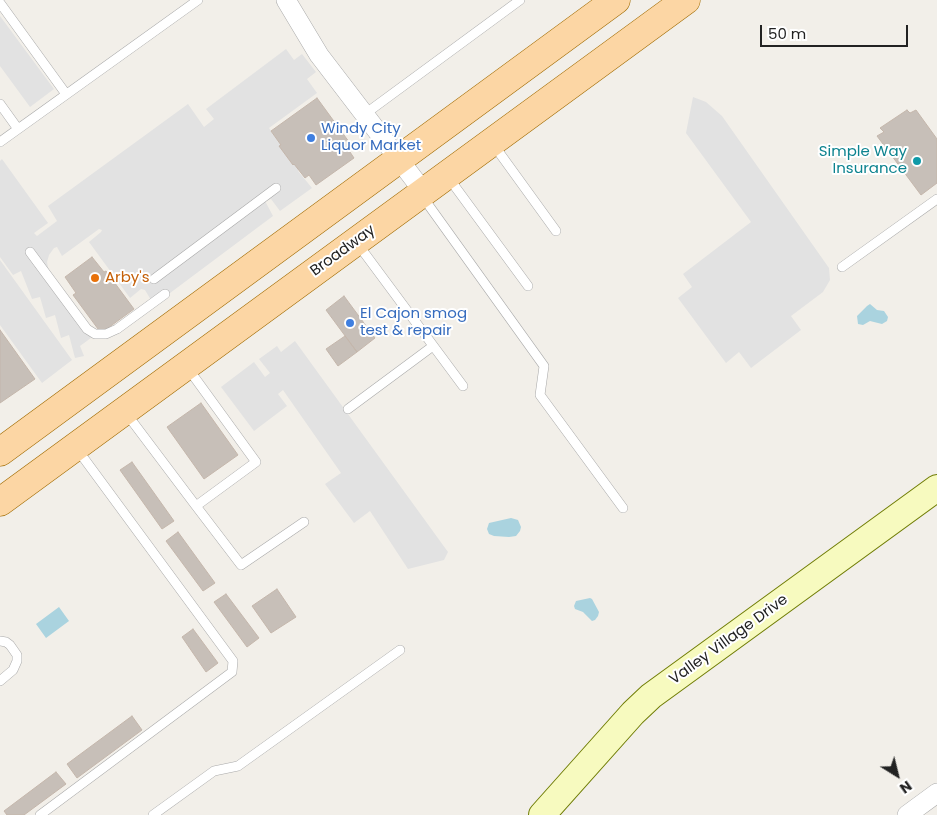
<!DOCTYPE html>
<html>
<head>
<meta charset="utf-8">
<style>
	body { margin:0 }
	#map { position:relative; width:937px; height:815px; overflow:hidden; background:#f2efe9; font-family:Poppins,sans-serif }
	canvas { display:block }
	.north { position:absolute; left:872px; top:750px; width:50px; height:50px; -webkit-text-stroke:4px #fff; paint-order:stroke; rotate:144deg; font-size:14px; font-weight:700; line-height:20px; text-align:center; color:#222 }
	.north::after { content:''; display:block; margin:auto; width:18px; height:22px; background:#222; clip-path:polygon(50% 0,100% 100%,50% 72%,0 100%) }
	.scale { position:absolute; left:760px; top:25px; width:148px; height:22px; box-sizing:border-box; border:2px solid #222; border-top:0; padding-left:6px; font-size:15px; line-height:18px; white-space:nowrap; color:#222; -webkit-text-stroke:4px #fff; paint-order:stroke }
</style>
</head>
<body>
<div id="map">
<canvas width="937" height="815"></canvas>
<div class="north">N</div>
<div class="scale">50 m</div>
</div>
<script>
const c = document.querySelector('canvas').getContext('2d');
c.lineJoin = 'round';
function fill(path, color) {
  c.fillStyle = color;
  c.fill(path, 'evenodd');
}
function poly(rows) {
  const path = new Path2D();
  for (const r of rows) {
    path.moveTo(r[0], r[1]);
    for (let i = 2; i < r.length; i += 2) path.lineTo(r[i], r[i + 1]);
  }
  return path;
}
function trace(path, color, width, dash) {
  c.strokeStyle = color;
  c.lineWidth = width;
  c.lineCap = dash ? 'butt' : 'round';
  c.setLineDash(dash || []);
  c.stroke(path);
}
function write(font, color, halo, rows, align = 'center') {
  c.font = font + ' Poppins,sans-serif';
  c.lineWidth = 4;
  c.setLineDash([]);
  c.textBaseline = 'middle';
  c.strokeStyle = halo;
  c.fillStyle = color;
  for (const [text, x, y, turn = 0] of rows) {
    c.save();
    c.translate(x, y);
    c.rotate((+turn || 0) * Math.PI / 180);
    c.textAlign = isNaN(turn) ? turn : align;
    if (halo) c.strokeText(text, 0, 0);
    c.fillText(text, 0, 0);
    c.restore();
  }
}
fill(poly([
	[0,16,54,89,30,107,0,66],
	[286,49,294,60,302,54,316,72,307,79,317,93,269,128,299,168,298,171,312,188,280,211,271,199,265,201,273,216,154,305,145,290,141,289,130,298,89,242,101,232,102,230,99,229,62,256,57,247,54,248,49,255,47,262,49,272,95,335,80,346,84,356,75,358,69,335,61,338,55,315,46,318,40,297,32,299,21,271,13,275,0,257,0,161,2,159,48,223,34,233,37,236,57,221,48,206,188,104,204,127,214,119,206,109],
	[693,97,706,102,722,116,829,268,830,280,823,292,791,316,801,330,751,368,739,352,726,363,678,298,692,287,683,274,751,222,686,133],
	[0,260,72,360,42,383,0,325],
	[295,341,448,552,444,560,408,569,370,511,354,523,325,484,341,473,283,390,278,394,287,406,254,431,221,387,254,362,265,377,270,373,259,359,277,346,281,352]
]), '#e2e2e2');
fill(poly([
	[870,304,877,310,884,311,888,317,887,321,882,324,870,321,863,325,858,324,857,316,867,306],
	[511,518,518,520,521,527,520,531,516,536,509,537,494,536,489,534,487,529,489,523],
	[590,598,592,599,599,612,598,616,595,620,592,621,583,612,575,609,574,606,576,601],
	[59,607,69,621,46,638,36,624]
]), '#aad3df');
const building = poly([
	[317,98,352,146,348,149,354,158,316,185,309,175,305,178,294,164,293,165,279,146,281,145,271,131,317,98],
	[907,110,910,113,916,110,937,139,937,183,921,195,877,136,884,132,880,128,907,110],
	[92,257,104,272,106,271,134,309,101,333,73,295,76,293,65,277,92,257],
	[344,296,375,338,357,352,326,310,344,296],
	[0,330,35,379,0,403,0,330],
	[345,336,357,352,338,366,326,349,345,336],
	[201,403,238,455,204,479,167,427,201,403],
	[132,462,174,521,162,529,120,470,132,462],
	[178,532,215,583,203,591,166,541,178,532],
	[277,589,296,617,271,633,252,606,277,589],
	[226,594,259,638,247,647,214,602,226,594],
	[193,629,218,663,206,672,182,637,193,629],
	[132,716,142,730,77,778,67,764,132,716],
	[56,772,66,784,24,815,7,815,4,811,56,772]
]);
fill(building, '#c7bfb8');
trace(building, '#c4b6ab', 1);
const lane = poly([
	[0,3,66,94],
	[0,104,18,129],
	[365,114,520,0],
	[0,142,198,0],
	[493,144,556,231],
	[448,177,528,286],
	[422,196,544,366,540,395,623,508],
	[357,243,463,386],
	[30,252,87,329,95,334,106,334,117,329,165,294],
	[842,267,937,199],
	[154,279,276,188],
	[348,409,433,346],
	[126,413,196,506,256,462,187,367],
	[196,506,241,565,304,522],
	[0,641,6,642,10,645,17,655,17,661,13,670,0,681],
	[40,815,232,672,233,661,77,449],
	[153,815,214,771,238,766,400,650]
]);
const street = poly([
	[286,0,319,55,423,191],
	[907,815,937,793]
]);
const secondary = poly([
	[542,815,633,713,651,696,937,488]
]);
const primary = poly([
	[0,452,616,0],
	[0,502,686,0]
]);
trace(lane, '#a9a9a9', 10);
trace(street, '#a9a9a9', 20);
trace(secondary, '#707d05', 28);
trace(primary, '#a06b00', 29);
trace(lane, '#fff', 9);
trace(street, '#fff', 19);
trace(secondary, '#f7fabf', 26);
trace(primary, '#fcd6a4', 28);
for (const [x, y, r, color] of [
	[311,138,5,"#3f7fe0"],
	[917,161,5,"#0f9aa8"],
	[95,278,5,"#e8710a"],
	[350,323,5,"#3f7fe0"]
]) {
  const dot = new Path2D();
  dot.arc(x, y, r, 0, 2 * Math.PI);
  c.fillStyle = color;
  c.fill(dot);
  trace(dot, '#fff', 2);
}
write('15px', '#366cbe', '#fff', [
	["Windy City",321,129],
	["Liquor Market",321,146],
	["El Cajon smog",360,314],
	["test & repair",360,331]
], 'left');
write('15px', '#0d838f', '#fff', [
	["Simple Way",907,152],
	["Insurance",907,169]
], 'right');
write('15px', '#222', '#fff', [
	["Broadway",343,251,-36],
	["Valley Village Drive",729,640,-36]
]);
write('15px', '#c56008', '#fff', [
	["Arby's",105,278]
], 'left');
</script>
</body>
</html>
